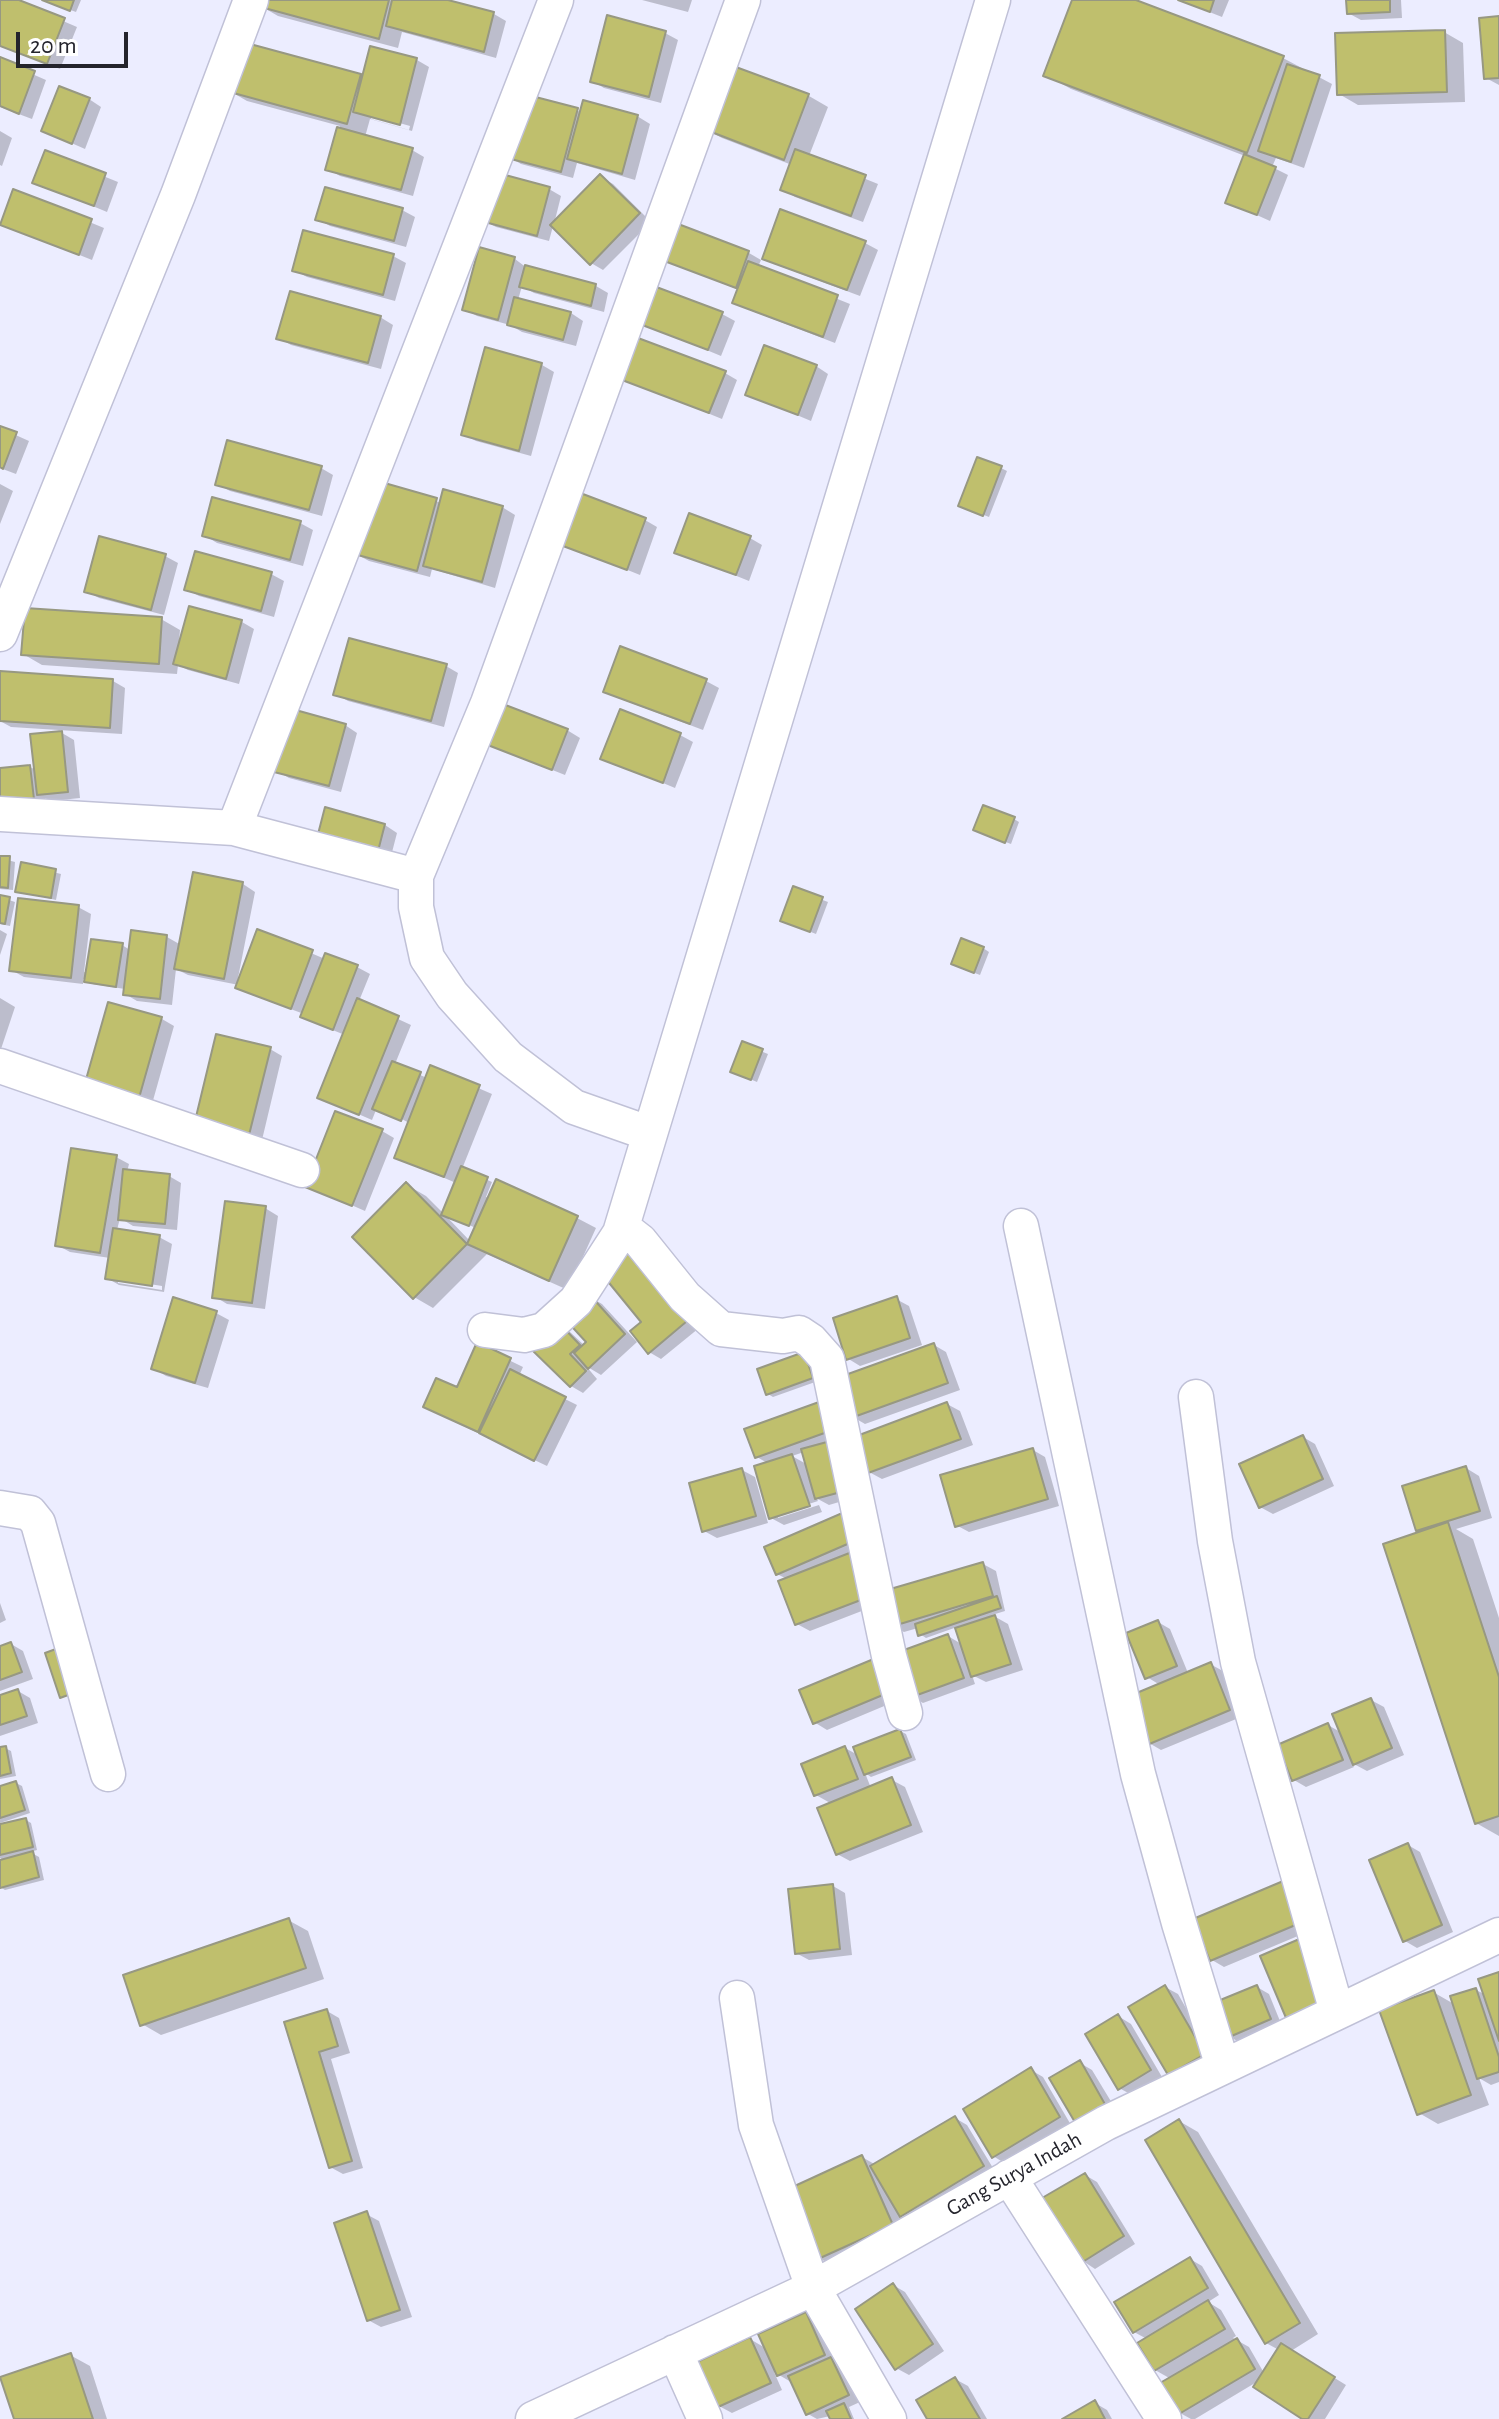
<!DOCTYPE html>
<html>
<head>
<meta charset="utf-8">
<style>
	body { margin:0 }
	#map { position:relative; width:1499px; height:2419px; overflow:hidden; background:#ecedff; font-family:"Alegreya Sans",sans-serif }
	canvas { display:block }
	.scale { position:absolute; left:16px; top:32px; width:112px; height:36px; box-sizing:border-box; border:4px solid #24242c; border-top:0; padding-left:10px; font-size:24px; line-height:28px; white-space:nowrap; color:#24242c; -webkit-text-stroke:6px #fff; paint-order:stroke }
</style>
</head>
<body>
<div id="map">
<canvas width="1499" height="2419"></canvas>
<div class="scale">20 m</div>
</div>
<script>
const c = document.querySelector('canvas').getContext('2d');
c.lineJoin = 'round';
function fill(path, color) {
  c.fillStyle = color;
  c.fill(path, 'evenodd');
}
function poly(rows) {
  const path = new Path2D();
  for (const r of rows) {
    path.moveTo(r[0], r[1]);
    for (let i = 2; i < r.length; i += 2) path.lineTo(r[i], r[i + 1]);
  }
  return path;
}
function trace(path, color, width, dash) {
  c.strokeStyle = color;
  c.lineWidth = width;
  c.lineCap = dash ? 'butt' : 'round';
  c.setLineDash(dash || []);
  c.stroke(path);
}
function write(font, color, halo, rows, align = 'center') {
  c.font = font + ' "Alegreya Sans",sans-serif';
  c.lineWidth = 6;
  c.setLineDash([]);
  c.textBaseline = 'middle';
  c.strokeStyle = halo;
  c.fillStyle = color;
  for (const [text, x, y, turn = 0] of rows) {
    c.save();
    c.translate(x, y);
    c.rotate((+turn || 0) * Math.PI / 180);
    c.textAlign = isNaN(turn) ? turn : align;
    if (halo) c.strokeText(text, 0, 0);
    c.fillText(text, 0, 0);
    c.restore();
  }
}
fill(poly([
	[0,0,14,0,77,27,60,69,0,46],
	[43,0,81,0,76,12],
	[260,0,440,0,494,14,506,21,496,58,402,32,398,48,278,16,259,5],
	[642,0,692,0,688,12],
	[1074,0,1130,0,1283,58,1332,84,1304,168,1276,158,1272,167,1288,175,1270,221,1228,202,1245,156,1071,89,1046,75],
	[1179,0,1229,0,1222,17],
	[1348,0,1401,0,1402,18,1361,20,1348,13],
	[1499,18,1499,85,1486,78],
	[1444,32,1463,43,1465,102,1358,105,1339,94],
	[665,33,678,40,661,103,604,88,592,81],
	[372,48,417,60,429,67,412,131,370,119,365,137,412,150,424,157,413,196,340,176,328,169,340,126,247,101,228,90,360,76,364,78],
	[371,115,410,126,409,130,371,119],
	[0,60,46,80,32,119,0,107],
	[726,65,809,96,828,107,809,156,878,184,863,222,795,197,783,189,792,165,722,138,703,128],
	[89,99,101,107,85,149,44,131],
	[577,110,581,113,637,116,650,124,635,180,577,163,573,178,521,164,509,157],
	[0,131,12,138,2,166,0,165],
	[46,153,118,182,107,212,35,182],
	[600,177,613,184,651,222,603,270,591,263,553,226,549,241,496,227,483,220,549,189,561,196,554,224],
	[14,191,104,228,92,260,2,224],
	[402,210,415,217,406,247,330,226,318,219],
	[781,212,865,243,878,250,860,296,777,265,764,258],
	[674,225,749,253,761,260,758,267,850,304,835,343,747,309,735,302,739,290,661,258],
	[481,250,515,259,527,268,596,286,608,293,604,312,534,293,522,286,518,300,571,313,583,321,576,346,522,332,510,325,477,316,464,309],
	[393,256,406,263,395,301,307,277,294,270],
	[722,314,735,321,721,356,639,322],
	[380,317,393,325,381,369,291,345,279,338],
	[542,365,554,372,531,456,476,441,463,434],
	[816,366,828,374,811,421,747,394],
	[725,373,737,380,722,419,624,379],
	[0,428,29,441,16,474,0,468],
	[321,468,333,475,322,516,230,491,217,484],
	[1001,468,1007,471,989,517,966,508],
	[375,483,442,503,502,507,515,515,495,588,432,569,430,577,369,561,356,554],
	[0,484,13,491,0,524],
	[645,520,657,527,640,575,558,542],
	[300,523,313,530,303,566,217,543,204,535],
	[750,538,762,545,749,581,677,552],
	[165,556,178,563,164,615,99,598,86,591],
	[271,574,284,581,274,617,199,596,186,589],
	[190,608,242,622,254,629,239,684,188,670,178,665,177,674,42,665,23,654,161,619,180,630,179,641],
	[621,649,706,681,719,688,703,730,618,698,606,691],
	[446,666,458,673,444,727,348,701,336,694],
	[113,681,125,688,122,734,11,727,0,721,0,692],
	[345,725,357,733,341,792,289,778,277,771],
	[567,730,580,738,565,775,482,742],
	[62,733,74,740,80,798,51,801,45,798,46,805,0,810,0,770,30,767,36,770],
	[680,735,693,742,675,788,603,758],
	[1014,819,1019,822,1011,844,981,833],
	[385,825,397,833,390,860,319,837],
	[0,858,15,862,13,890,0,889],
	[22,864,61,874,56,900,18,891],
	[243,884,255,892,237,983,239,984,259,931,325,959,326,955,357,967,370,974,359,1001,411,1025,395,1064,427,1078,432,1068,492,1094,462,1169,492,1182,486,1197,577,1218,596,1228,568,1290,487,1254,433,1308,414,1297,407,1185,426,1196,444,1214,456,1183,396,1157,409,1123,393,1114,392,1118,376,1110,372,1120,319,1097,345,1035,315,1023,304,1014,250,994,238,987,239,985,188,975,176,969,172,1005,137,1001,125,994,125,989,92,984,83,979,83,984,24,977,11,970,78,907,91,914,84,972,88,973,122,945,130,950,167,937,181,945],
	[445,1215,476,1228,470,1241],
	[794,889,828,902,816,934,788,923],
	[0,897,15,902,10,926,0,924],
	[0,930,7,934,0,955],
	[983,948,989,952,980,975,959,967],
	[0,998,15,1007,1,1049,0,1049],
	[109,1004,162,1019,174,1026,152,1104,100,1089],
	[743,1044,768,1054,757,1082,738,1074],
	[270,1049,282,1056,262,1140,209,1128],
	[382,1131,394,1138,365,1211,308,1186],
	[116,1157,129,1164,127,1172,169,1176,181,1183,177,1230,133,1226,120,1218,117,1230,159,1237,172,1244,164,1292,119,1285,107,1278,110,1258,70,1252,57,1245],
	[118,1279,162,1286,162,1290,118,1283],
	[265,1208,278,1216,265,1309,227,1304,214,1296],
	[604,1273,704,1324,661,1359,649,1352,643,1322],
	[590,1297,602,1304,637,1342,601,1375,586,1366,597,1379,583,1393,571,1386,558,1325,570,1332,585,1346,589,1342],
	[896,1299,909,1306,922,1345,860,1366,847,1358],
	[216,1313,229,1320,208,1388,166,1376,153,1368],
	[478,1345,523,1367,519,1376,577,1405,547,1466,438,1414,458,1389],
	[934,1345,946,1352,960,1390,865,1424,853,1417],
	[809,1358,818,1381,773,1397,768,1394],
	[819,1404,863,1495,829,1505,816,1498,818,1501,778,1514,778,1518,819,1505,822,1512,784,1525,771,1518,769,1464,757,1457],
	[804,1452,808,1465,792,1456],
	[947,1404,960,1411,973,1445,882,1479,869,1472],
	[1303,1437,1315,1444,1334,1486,1273,1514,1260,1507],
	[1033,1450,1045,1457,1059,1506,969,1532,956,1525],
	[1466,1468,1479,1476,1492,1518,1456,1529,1473,1539,1499,1618,1499,1836,1476,1823,1423,1533,1417,1530],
	[742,1470,755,1477,768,1523,717,1538,704,1531],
	[847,1513,882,1594,983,1564,996,1571,1005,1611,992,1615,1008,1624,1023,1670,986,1682,972,1675,975,1684,923,1703,911,1696,948,1636,963,1645,957,1627,926,1638,920,1634,918,1628,904,1632,892,1625,885,1602,810,1631,797,1624,787,1579,777,1574],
	[0,1603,6,1620,0,1623],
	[1158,1622,1170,1629,1188,1673,1210,1664,1223,1671,1241,1717,1161,1750,1149,1743,1160,1685,1147,1677],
	[11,1644,23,1651,33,1679,0,1691,0,1648],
	[876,1660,901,1699,827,1730,814,1722],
	[18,1691,30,1698,38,1723,0,1736,0,1697],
	[1371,1700,1384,1707,1404,1755,1367,1771,1352,1763,1354,1767,1306,1787,1294,1780,1328,1725,1342,1733],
	[900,1731,906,1734,916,1760,871,1777,865,1773,871,1788,892,1780,905,1787,923,1832,850,1861,837,1854,832,1804,816,1795,845,1748,858,1755],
	[5,1748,11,1751,16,1776,0,1779,0,1749],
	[16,1783,22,1786,30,1813,0,1823,0,1788],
	[26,1820,31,1823,37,1850,30,1852,39,1857,44,1880,5,1890,0,1887,0,1863,5,1861,0,1858,0,1826],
	[1408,1845,1420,1852,1453,1932,1417,1948,1405,1941],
	[1287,1881,1317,1928,1224,1967,1212,1960],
	[833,1886,845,1893,852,1955,809,1960,796,1953],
	[288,1920,308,1931,324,1979,161,2035,142,2024],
	[1499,1974,1499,2082,1491,2085,1479,2078,1489,2105,1438,2124,1419,2113,1433,1992,1454,2004,1476,1990,1486,1995],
	[1165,1987,1178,1994,1216,2061,1170,2074],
	[1257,1987,1269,1994,1282,2026,1241,2043,1228,2036],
	[327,2011,339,2018,350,2053,331,2059,363,2168,343,2174,330,2167,287,2023],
	[1118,2016,1131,2024,1162,2077,1132,2095,1119,2088],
	[1080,2063,1092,2070,1118,2113,1090,2130],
	[1031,2070,1043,2077,1071,2125,1006,2164,993,2156],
	[955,2118,967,2125,996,2173,914,2222,902,2215,911,2236,838,2269,819,2258,862,2157,876,2165],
	[1179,2121,1198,2132,1318,2334,1291,2351,1346,2385,1325,2419,1306,2419,1260,2380,1195,2419,1191,2419,1180,2413,1171,2379,1155,2370,1147,2339,1134,2332,1190,2259,1202,2266,1219,2295,1208,2302,1221,2310,1236,2336,1233,2338,1249,2347,1264,2373,1279,2350,1266,2343],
	[1085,2175,1097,2182,1135,2244,1095,2269,1083,2261],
	[366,2214,379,2221,412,2317,381,2327,368,2320],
	[893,2285,905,2292,944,2351,909,2375,896,2368],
	[806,2314,818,2322,860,2402,849,2407,854,2419,832,2419,830,2416,817,2419,808,2414,791,2382,774,2372,782,2390,732,2413,719,2406,750,2339,767,2349],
	[70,2355,90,2366,107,2419,16,2419],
	[955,2379,968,2386,987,2419,929,2419],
	[1095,2403,1107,2410,1112,2419,1066,2419]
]), '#0003');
const building = poly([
	[0,0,19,0,65,18,47,64,0,46,0,0],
	[42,0,74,0,70,11,42,0],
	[258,0,389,0,379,39,257,6,258,0],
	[392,0,448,0,494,12,484,52,386,26,392,0],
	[1072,0,1136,0,1284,56,1247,153,1043,76,1072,0],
	[1178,0,1214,0,1210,12,1178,0],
	[1346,0,1390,0,1390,12,1347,14,1346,0],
	[607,15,666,31,649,97,590,82,607,15],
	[1499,16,1499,78,1484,79,1479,18,1499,16],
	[1445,30,1447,92,1337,95,1335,33,1445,30],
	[239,41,361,74,347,124,226,91,239,41],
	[370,46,417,58,400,125,353,112,370,46],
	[0,57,35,71,19,114,0,106,0,57],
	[725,63,809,94,784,160,701,128,725,63],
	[1287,64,1320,75,1291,162,1258,151,1287,64],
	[59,86,90,98,72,144,41,131,59,86],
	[524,94,578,108,561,172,507,158,524,94],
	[583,100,638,115,622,174,567,159,583,100],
	[337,127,413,148,401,190,325,170,337,127],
	[795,149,866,175,851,216,780,190,795,149],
	[45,150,106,173,94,206,32,183,45,150],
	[1244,154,1276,167,1257,215,1225,203,1244,154],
	[494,172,550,187,537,236,481,221,494,172],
	[600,174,640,213,590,265,550,225,600,174],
	[325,187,403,208,394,241,315,220,325,187],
	[13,189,92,219,79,255,0,225,13,189],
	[780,209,866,241,847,290,762,259,780,209],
	[673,222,749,251,736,288,659,259,673,222],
	[303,230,394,254,383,295,292,271,303,230],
	[479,247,515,257,498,320,462,310,479,247],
	[748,261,838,295,823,337,732,303,748,261],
	[525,265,596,284,591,306,519,287,525,265],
	[651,285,723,312,708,350,637,323,651,285],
	[290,291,381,316,368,363,276,339,290,291],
	[514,297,571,312,563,340,507,325,514,297],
	[638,338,726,371,709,413,622,380,638,338],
	[764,345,817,365,798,415,745,395,764,345],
	[485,347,542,363,519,451,461,435,485,347],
	[0,426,17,432,3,469,0,467,0,426],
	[227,440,322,466,309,510,215,485,227,440],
	[977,457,1002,466,983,516,958,506,977,457],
	[374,480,437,498,417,571,354,554,374,480],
	[443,489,503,506,482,582,423,566,443,489],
	[575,491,646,518,627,570,555,543,575,491],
	[212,497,301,521,290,560,202,536,212,497],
	[689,513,751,536,736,575,674,553,689,513],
	[99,536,166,554,151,610,84,592,99,536],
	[195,551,272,572,261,611,184,590,195,551],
	[189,606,242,620,226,679,173,664,189,606],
	[25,608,162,617,159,664,21,655,25,608],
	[349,638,447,664,431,721,333,695,349,638],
	[620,646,707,679,690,724,603,692,620,646],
	[0,671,113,679,110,728,0,721,0,671],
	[495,701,568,729,552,770,480,742,495,701],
	[292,709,346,724,329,786,274,772,292,709],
	[620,709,681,733,663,783,600,759,620,709],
	[62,731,68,792,37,795,30,734,62,731],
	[30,765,34,799,0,803,0,768,30,765],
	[983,805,1015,817,1005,843,973,830,983,805],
	[325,807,385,824,377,855,317,838,325,807],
	[0,856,10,856,8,888,0,887,0,856],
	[21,862,56,869,51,898,15,892,21,862],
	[193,872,243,882,224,979,174,969,193,872],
	[793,886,823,897,810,932,780,921,793,886],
	[0,895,10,897,5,924,0,923,0,895],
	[18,898,79,905,71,978,9,971,18,898],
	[257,929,313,950,291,1009,235,988,257,929],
	[131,930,167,935,160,999,123,995,131,930],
	[961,938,984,947,974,973,951,964,961,938],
	[91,939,123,943,116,987,84,982,91,939],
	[325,953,358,965,333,1030,300,1017,325,953],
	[357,998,399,1016,359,1115,317,1098,357,998],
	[108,1002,162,1017,139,1098,85,1083,108,1002],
	[216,1034,271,1047,249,1135,195,1121,216,1034],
	[742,1041,763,1049,751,1080,730,1072,742,1041],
	[392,1061,421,1072,401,1121,372,1109,392,1061],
	[430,1065,480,1085,444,1177,394,1158,430,1065],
	[335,1111,383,1129,352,1206,305,1187,335,1111],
	[71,1148,117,1155,100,1253,55,1246,71,1148],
	[461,1166,488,1177,469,1226,441,1215,461,1166],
	[123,1169,170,1174,165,1224,118,1220,123,1169],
	[496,1179,578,1216,549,1281,467,1244,496,1179],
	[406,1182,467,1244,413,1299,352,1237,406,1182],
	[225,1201,266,1206,252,1303,212,1298,225,1201],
	[113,1228,160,1235,152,1286,105,1279,113,1228],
	[636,1245,693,1316,648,1354,630,1331,641,1322,601,1273,636,1245],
	[590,1295,625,1334,588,1369,574,1353,586,1342,564,1318,590,1295],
	[897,1296,910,1338,846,1360,833,1318,897,1296],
	[173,1297,217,1311,195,1383,151,1369,173,1297],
	[558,1322,580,1345,570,1354,586,1371,570,1387,531,1349,558,1322],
	[477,1342,511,1358,478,1432,423,1407,436,1378,457,1387,477,1342],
	[934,1343,948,1383,851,1418,837,1378,934,1343],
	[804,1352,813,1378,766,1395,757,1369,804,1352],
	[510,1369,566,1397,534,1461,479,1433,510,1369],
	[819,1402,830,1431,755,1458,744,1429,819,1402],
	[947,1402,961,1439,868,1473,854,1437,947,1402],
	[1303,1435,1323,1479,1259,1508,1239,1464,1303,1435],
	[838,1439,852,1489,815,1499,801,1449,838,1439],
	[1033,1448,1048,1499,955,1527,940,1475,1033,1448],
	[792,1454,810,1506,769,1519,754,1466,792,1454],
	[1466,1466,1480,1511,1416,1531,1402,1486,1466,1466],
	[742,1468,756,1516,702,1532,689,1483,742,1468],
	[847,1511,859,1539,776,1575,764,1547,847,1511],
	[1448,1522,1499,1677,1499,1816,1475,1824,1383,1544,1448,1522],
	[857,1550,874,1595,795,1625,778,1581,857,1550],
	[983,1562,993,1596,890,1627,880,1592,983,1562],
	[997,1596,1001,1608,918,1636,915,1624,997,1596],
	[995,1615,1011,1664,971,1677,955,1628,995,1615],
	[1158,1620,1177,1666,1145,1679,1126,1633,1158,1620],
	[948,1634,964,1678,909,1698,893,1654,948,1634],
	[11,1642,22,1672,0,1680,0,1646,11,1642],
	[64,1646,79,1691,60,1698,45,1653,64,1646],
	[876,1658,890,1692,813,1724,799,1690,876,1658],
	[1211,1662,1230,1710,1147,1745,1127,1697,1211,1662],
	[18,1689,27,1716,0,1725,0,1695,18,1689],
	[1371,1698,1392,1748,1353,1765,1332,1714,1371,1698],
	[1328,1723,1343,1760,1292,1781,1277,1745,1328,1723],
	[900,1729,911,1757,864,1775,853,1747,900,1729],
	[6,1746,11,1773,0,1776,0,1747,6,1746],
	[845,1746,858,1779,814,1796,801,1764,845,1746],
	[892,1777,911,1825,836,1855,817,1808,892,1777],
	[16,1781,25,1810,0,1818,0,1786,16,1781],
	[26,1818,33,1847,0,1855,0,1824,26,1818],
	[1408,1843,1442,1925,1403,1942,1369,1860,1408,1843],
	[33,1851,39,1877,0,1888,0,1860,33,1851],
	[1288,1879,1305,1921,1210,1961,1193,1919,1288,1879],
	[833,1884,840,1949,795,1954,788,1889,833,1884],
	[289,1918,306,1968,140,2026,123,1975,289,1918],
	[1304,1937,1333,2006,1289,2025,1260,1956,1304,1937],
	[1499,1972,1499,2041,1478,1979,1499,1972],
	[1165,1985,1205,2054,1168,2075,1128,2007,1165,1985],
	[1257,1985,1271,2019,1227,2038,1213,2003,1257,1985],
	[1476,1988,1499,2057,1499,2072,1477,2079,1450,1996,1476,1988],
	[1434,1990,1471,2095,1417,2115,1379,2010,1434,1990],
	[327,2009,338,2046,319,2052,352,2161,329,2168,284,2022,327,2009],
	[1118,2014,1151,2070,1118,2090,1085,2034,1118,2014],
	[1080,2060,1106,2106,1076,2124,1049,2078,1080,2060],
	[1031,2067,1060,2117,992,2158,963,2109,1031,2067],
	[955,2116,984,2166,900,2217,870,2166,955,2116],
	[1179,2119,1300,2323,1265,2344,1145,2140,1179,2119],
	[862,2155,893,2225,818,2259,786,2190,862,2155],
	[1085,2173,1124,2236,1081,2263,1042,2198,1085,2173],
	[367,2211,400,2310,367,2321,334,2223,367,2211],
	[1190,2257,1208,2288,1133,2333,1114,2302,1190,2257],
	[893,2283,933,2344,895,2370,855,2309,893,2283],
	[1208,2300,1225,2329,1154,2371,1137,2343,1208,2300],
	[806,2312,825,2355,777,2376,758,2334,806,2312],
	[750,2337,771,2383,718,2407,697,2362,750,2337],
	[1237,2338,1255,2369,1179,2414,1160,2383,1237,2338],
	[1281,2343,1335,2377,1308,2419,1302,2419,1253,2387,1281,2343],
	[71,2353,93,2419,14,2419,0,2377,71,2353],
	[831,2357,849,2395,806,2415,788,2376,831,2357],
	[955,2377,980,2419,927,2419,916,2400,955,2377],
	[1095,2400,1105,2419,1062,2419,1095,2400],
	[844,2403,851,2419,830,2419,826,2411,844,2403]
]);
fill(building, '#bfbf6d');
trace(building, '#979882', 2);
const minor = poly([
	[0,634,178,195,251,0],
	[0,814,234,828,416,876],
	[234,828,556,0],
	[0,1066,302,1170],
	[648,1133,574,1107,508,1057,452,995,427,958,416,907,416,876,488,703,743,0],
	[1021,1226,1138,1774,1179,1923,1223,2067],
	[620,1233,993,0],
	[485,1330,524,1335,544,1330,576,1301,620,1233,631,1234,640,1241,685,1297,721,1329,783,1336,799,1333,811,1341,827,1359,889,1656,905,1713],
	[1196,1397,1215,1541,1238,1662,1337,2012],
	[0,1508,30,1513,38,1523,108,1774],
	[737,1998,756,2125,813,2288,889,2419],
	[1009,2177,1164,2419],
	[675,2352,705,2419],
	[533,2419,813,2288,1106,2123,1499,1935]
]);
trace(minor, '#c0c1d7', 37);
trace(minor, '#fff', 34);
write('22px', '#24242c', '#fff', [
	["Gang Surya Indah",1014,2174,-29]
]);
</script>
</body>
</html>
